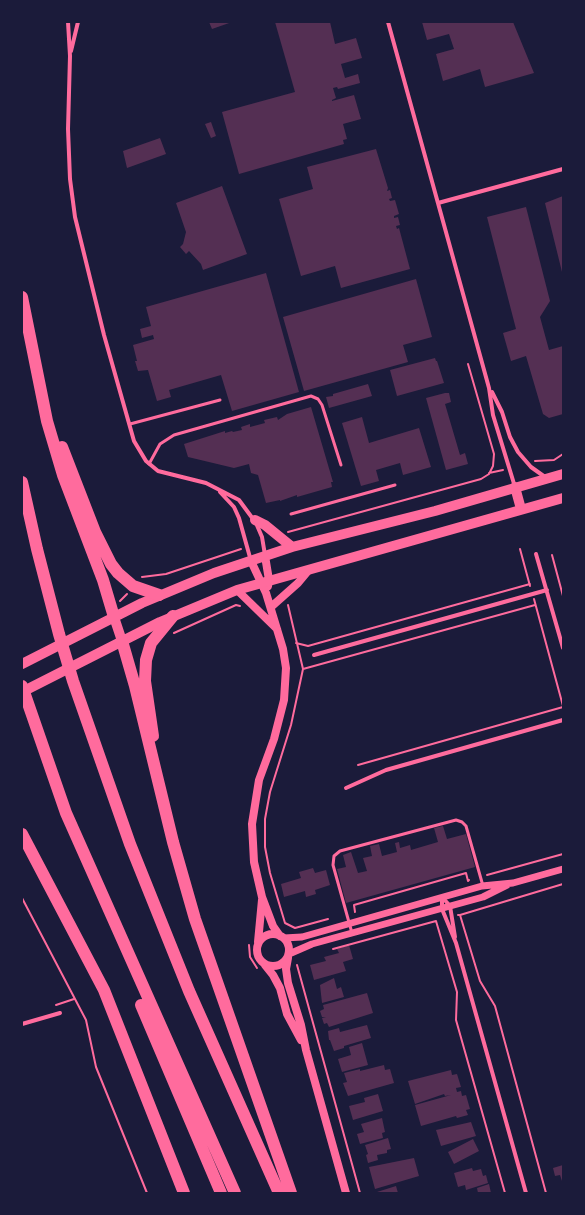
<!DOCTYPE html>
<html>
<head>
<meta charset="utf-8">
<style>
	body { margin:0 }
	#map { position:relative; width:585px; height:1215px; overflow:hidden; background:#1b1b3a; font-family:"PT Sans Narrow",sans-serif }
	canvas { display:block }
	.frame { position:absolute; inset:0; border:23px solid #1b1b3a; pointer-events:none }
</style>
</head>
<body>
<div id="map">
<canvas width="585" height="1215"></canvas>
<div class="frame"></div>
</div>
<script>
const c = document.querySelector('canvas').getContext('2d');
c.lineJoin = 'round';
function fill(path, color) {
  c.fillStyle = color;
  c.fill(path, 'evenodd');
}
function poly(rows) {
  const path = new Path2D();
  for (const r of rows) {
    if (r.length === 3) {
      path.moveTo(r[0] + r[2], r[1]);
      path.arc(r[0], r[1], r[2], 0, 2 * Math.PI);
      continue;
    }
    path.moveTo(r[0], r[1]);
    for (let i = 2; i < r.length; i += 2) path.lineTo(r[i], r[i + 1]);
  }
  return path;
}
function trace(path, color, width, dash) {
  c.strokeStyle = color;
  c.lineWidth = width;
  c.lineCap = dash ? 'butt' : 'round';
  c.setLineDash(dash || []);
  c.stroke(path);
}
fill(poly([
	[209,22,232,22,212,29],
	[275,22,330,22,335,44,356,38,362,58,341,64,345,78,358,74,360,83,338,89,337,87,333,88,336,98,332,100,332,101,354,95,361,119,343,124,347,139,343,140,344,144,239,174,222,112,295,92],
	[422,22,513,22,534,73,485,87,480,69,443,81,436,54,454,49,449,34,427,40],
	[211,122,216,136,211,138,205,124],
	[160,138,166,154,127,168,123,151],
	[376,149,388,188,387,191,390,190,392,198,389,199,390,201,395,200,399,214,394,216,394,218,398,217,400,225,396,226,397,229,399,228,410,269,341,288,335,266,301,276,279,199,313,189,307,167],
	[222,186,247,254,203,270,201,264,189,251,186,254,180,247,183,244,186,232,176,203],
	[563,196,563,213,562,213,562,272,545,203],
	[526,207,550,301,540,317,549,350,563,346,563,414,549,418,543,414,526,356,511,361,503,333,516,329,487,217],
	[266,273,299,392,232,411,221,375,169,390,171,397,157,401,148,370,138,371,135,361,137,361,133,345,154,339,153,335,142,338,140,329,151,326,146,307],
	[416,279,432,337,403,345,408,362,304,391,283,317],
	[435,358,436,361,437,361,444,383,397,396,390,370],
	[368,384,372,396,329,408,326,397,333,396,333,394],
	[445,393,449,393,451,402,445,404,460,455,465,453,468,464,446,470,426,398],
	[311,407,333,482,331,482,332,487,297,497,297,495,280,501,280,500,266,503,258,475,251,473,249,464,234,468,188,457,184,444,225,431,225,433,232,431,233,432,242,430,241,427,250,424,250,427,265,423,264,420,277,417,278,420,287,414],
	[362,417,369,443,419,428,431,467,403,475,400,463,376,470,379,481,361,486,342,423],
	[443,826,447,839,466,834,475,867,346,903,337,869,346,867,343,855,351,852,358,873,367,871,363,858,372,856,370,846,379,844,382,856,397,852,395,843,399,842,400,848,410,845,411,850,438,842,434,828],
	[313,868,315,873,326,870,330,885,315,890,316,894,306,897,305,891,284,897,281,884,301,878,299,872],
	[349,945,353,959,343,962,346,971,314,980,310,965,326,961,324,957,339,953,337,949],
	[334,978,337,989,341,987,344,997,322,1003,320,985],
	[367,993,373,1013,329,1027,327,1023,324,1024,322,1018,326,1017,322,1017,320,1011,324,1009,323,1005],
	[367,1025,371,1038,344,1046,344,1048,334,1051,330,1040,329,1040,328,1031,339,1028,340,1032],
	[362,1043,368,1065,342,1072,338,1059,351,1055,349,1047],
	[384,1065,385,1070,390,1069,394,1083,348,1096,343,1083,347,1082,344,1073,360,1069,360,1071],
	[451,1070,452,1075,457,1074,461,1087,456,1088,457,1092,461,1091,462,1096,466,1095,470,1109,466,1110,468,1115,457,1118,456,1116,421,1126,415,1105,451,1095,445,1096,444,1094,415,1104,408,1081],
	[378,1094,383,1111,353,1120,349,1106,365,1102,364,1098],
	[382,1118,385,1132,382,1133,383,1138,360,1144,357,1134,364,1132,361,1124],
	[471,1122,476,1136,441,1146,436,1130],
	[388,1138,391,1149,387,1150,387,1153,377,1155,378,1160,368,1163,366,1155,368,1154,365,1145],
	[473,1139,479,1151,454,1164,448,1152],
	[414,1158,419,1176,375,1189,369,1167],
	[563,1165,563,1184,560,1175,555,1176,553,1168],
	[472,1168,473,1171,481,1169,483,1176,486,1175,488,1183,466,1190,465,1185,458,1187,454,1173],
	[489,1184,491,1193,478,1193,477,1188],
	[396,1186,398,1193,377,1193,377,1192]
]), '#542f53');
trace(poly([
	[535,461,554,460,563,454],
	[489,473,503,470],
	[288,532,481,479,489,474,493,466,494,454,468,364],
	[520,549,530,586],
	[552,555,563,596],
	[142,577,166,574,241,549],
	[534,599,563,706],
	[120,601,127,594],
	[288,605,303,669,291,725,270,792,265,819,265,847,270,873,285,923,295,928,328,919],
	[174,633,236,605,240,606],
	[296,643,308,646,530,584],
	[303,669,535,605],
	[358,765,563,707],
	[487,875,563,854],
	[22,898,86,1020,96,1067,147,1193],
	[355,912,354,905,466,873,468,881,469,880],
	[458,915,460,915,480,981,495,1006,546,1193],
	[460,915,563,884],
	[249,945,250,957,257,968],
	[333,949,436,921,457,992,456,1020,505,1193],
	[297,965,360,1193],
	[56,1005,74,999]
]), '#ff6b9d', 2);
trace(poly([
	[130,424,220,400],
	[149,464,160,444,174,435,311,396,318,399,322,405,341,465],
	[291,514,395,485],
	[352,933,333,865,334,856,340,851,456,820,462,822,466,826,483,886]
]), '#ff6b9d', 3);
trace(poly([
	[68,22,70,56,68,129,70,179,75,217,104,335,134,441,146,461,158,471,206,483,239,500,256,523,262,537,265,555],
	[388,22,489,388,493,415,515,487],
	[71,51,78,22],
	[438,203,563,169],
	[492,392,502,412,510,437,518,452,531,467,545,477],
	[220,492,234,507,239,518,251,561],
	[536,554,563,648],
	[314,655,547,590],
	[346,788,386,770,563,720],
	[442,897,442,909,456,943,526,1193],
	[442,897,450,906,455,937],
	[22,1024,60,1013]
]), '#ff6b9d', 4);
trace(poly([
	[284,938,302,937,482,886,513,883,563,869],
	[289,954,312,944,483,897,507,885]
]), '#ff6b9d', 7);
trace(poly([
	[265,556,269,580,268,586],
	[251,561,266,593,283,649,286,668,284,700,274,739,259,780,252,824,254,862,262,897,273,926,280,936],
	[237,590,277,629],
	[271,607,298,583,308,571],
	[273,950,16],
	[258,942,262,900],
	[288,958,286,969,288,983,301,1025,306,1050,346,1193],
	[265,965,273,975,280,988,287,1014,301,1040]
]), '#ff6b9d', 8);
trace(poly([
	[515,487,521,509],
	[255,520,265,525,292,547],
	[114,617,122,641],
	[22,664,142,603,214,573,292,547,435,511,563,474],
	[22,692,160,622,237,590,563,498]
]), '#ff6b9d', 10);
trace(poly([
	[22,297,47,421,63,475,103,580,114,617],
	[62,447,95,532,111,564,118,573,133,586,159,595],
	[22,482,37,549,59,634,73,681,130,844,189,991,279,1193],
	[122,641,135,686,173,842,195,919,291,1193],
	[22,686,66,813,235,1193],
	[153,736,145,681,146,660,151,643,173,616],
	[22,834,104,990,184,1193],
	[141,1005,221,1193]
]), '#ff6b9d', 12);
</script>
</body>
</html>
